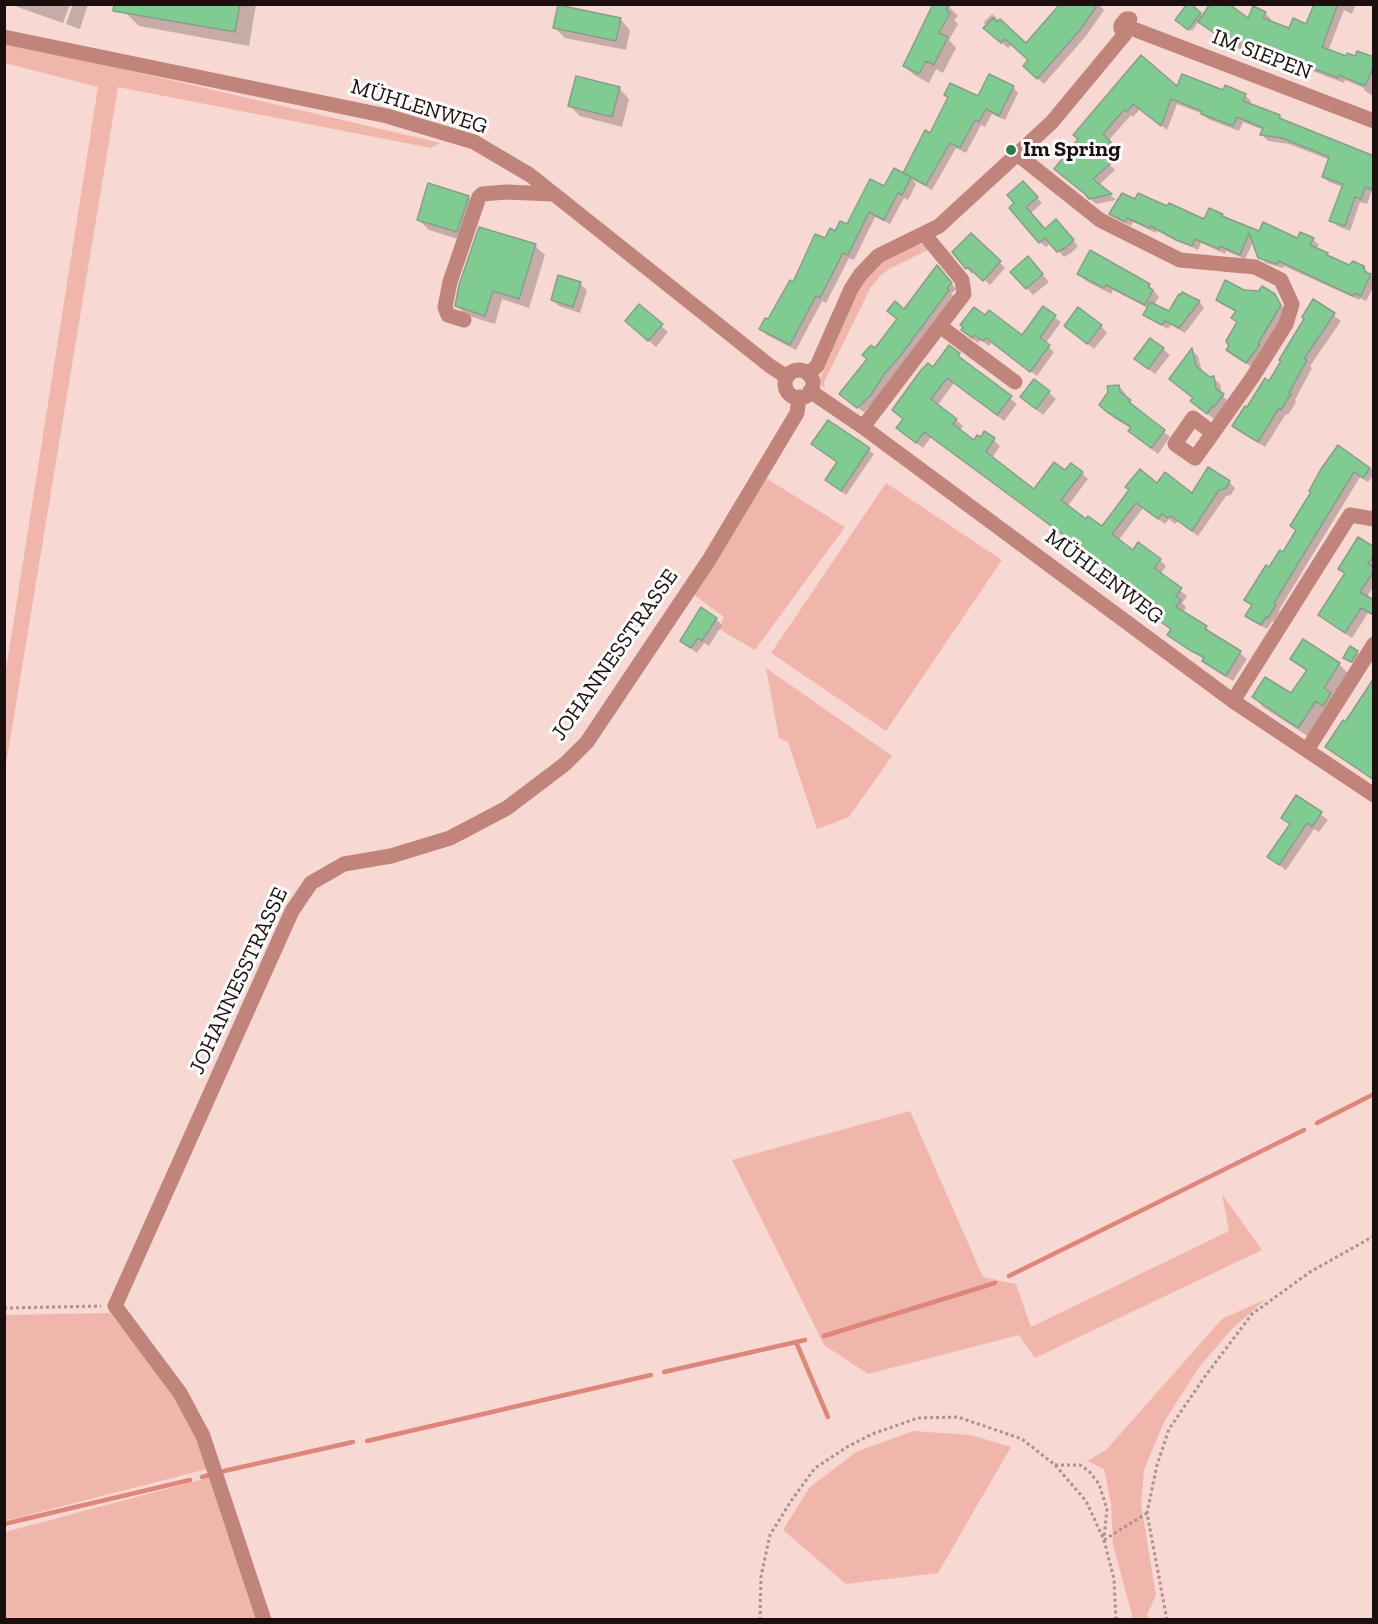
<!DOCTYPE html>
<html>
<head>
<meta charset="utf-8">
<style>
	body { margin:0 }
	#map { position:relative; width:1378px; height:1624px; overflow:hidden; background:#f7d8d2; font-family:"Zilla Slab",serif }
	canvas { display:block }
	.frame { position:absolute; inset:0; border:6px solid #1a0f0e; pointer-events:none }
</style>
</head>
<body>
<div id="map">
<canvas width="1378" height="1624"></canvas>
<div class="frame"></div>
</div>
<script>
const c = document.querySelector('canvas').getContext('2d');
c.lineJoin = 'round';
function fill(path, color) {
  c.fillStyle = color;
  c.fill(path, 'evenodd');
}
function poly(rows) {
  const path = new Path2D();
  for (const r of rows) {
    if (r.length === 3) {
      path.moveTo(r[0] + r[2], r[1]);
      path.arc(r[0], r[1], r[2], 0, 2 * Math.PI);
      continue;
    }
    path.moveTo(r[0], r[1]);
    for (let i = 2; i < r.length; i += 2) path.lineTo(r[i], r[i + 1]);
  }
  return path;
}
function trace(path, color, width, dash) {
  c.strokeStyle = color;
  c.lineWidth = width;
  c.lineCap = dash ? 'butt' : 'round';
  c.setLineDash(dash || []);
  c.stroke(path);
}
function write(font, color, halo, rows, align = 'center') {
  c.font = font + ' "Zilla Slab",serif';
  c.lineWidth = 6;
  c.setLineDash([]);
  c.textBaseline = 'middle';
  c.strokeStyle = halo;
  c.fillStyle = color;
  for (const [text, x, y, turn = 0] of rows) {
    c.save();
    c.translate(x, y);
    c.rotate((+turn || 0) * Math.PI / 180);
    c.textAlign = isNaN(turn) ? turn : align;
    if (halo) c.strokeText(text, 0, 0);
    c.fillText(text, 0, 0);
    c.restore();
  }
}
fill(poly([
	[5,45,102,64,441,143,431,148,118,87,5,770,5,676,98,87,5,63],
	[916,244,924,245,928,250,889,269,880,276,871,287,824,382,825,388,821,385,820,379,861,284,883,261],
	[764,477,845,527,755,650,719,629,724,617,693,594],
	[886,483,1002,560,886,731,771,653],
	[766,668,892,756,849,817,817,829,788,742,779,738],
	[910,1111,983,1277,1016,1284,1031,1327,1229,1231,1222,1194,1262,1250,1035,1358,1019,1335,868,1374,824,1345,732,1160],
	[1266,1299,1232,1329,1199,1367,1164,1422,1144,1470,1141,1504,1156,1595,1147,1615,1150,1619,1133,1619,1113,1544,1111,1503,1104,1469,1087,1461,1106,1450,1222,1319],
	[110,1313,174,1393,196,1434,207,1469,5,1521,5,1315],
	[913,1431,971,1435,1011,1447,938,1573,846,1584,783,1530,810,1487,856,1452],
	[211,1477,264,1620,5,1620,5,1532]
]), '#f0b6ac');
fill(poly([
	[9,4,70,4,63,23],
	[73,4,88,4,80,29,66,24],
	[127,4,256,4,249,46,139,26,125,12],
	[935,4,951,4,949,7,958,16,954,20,958,24,949,40,956,48,943,73,936,69,929,83,914,75,904,66,932,11,930,9],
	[1070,4,1099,4,1104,10,1086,36,1044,84,1031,72,1030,61,1011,45,1008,48,991,34,984,22,992,14,1026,45],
	[1315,4,1356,4,1352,14,1344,10,1328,51,1347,58,1374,59,1374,97,1364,90,1364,88,1345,80,1344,83,1247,46,1244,51,1234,47,1199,21,1192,31,1180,23,1200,14,1203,17,1249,21,1265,13,1271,19,1270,22,1290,30,1307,25],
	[620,19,630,30,626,50,565,38,555,28],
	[1141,57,1178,88,1245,95,1251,101,1250,105,1280,116,1286,122,1374,158,1374,193,1371,192,1367,204,1360,202,1350,231,1337,226,1331,220,1343,187,1329,182,1323,176,1330,160,1289,144,1268,141,1262,135,1264,130,1243,122,1239,131,1208,119,1203,114,1177,104,1167,130,1140,109,1133,117,1131,115,1108,141,1116,148,1105,160,1115,170,1099,185,1116,200,1096,204,1056,169],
	[1013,87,1018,93,1005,120,992,114,985,127,981,125,966,153,956,148,932,190,912,179,916,184,908,200,904,198,890,224,875,217,854,260,849,258,826,303,822,301,796,350,767,335,761,329,769,321,826,240,847,226,885,188,903,175,930,135,979,98],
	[619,88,629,99,622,127,580,116,570,106],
	[1029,188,1042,203,1030,214,1045,231,1061,227,1078,246,1071,253,1064,257,1051,243,1046,247,1040,242,1016,203],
	[468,197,479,207,467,242,429,230,418,219],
	[1111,213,1204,221,1222,215,1226,219,1260,233,1298,240,1313,239,1319,245,1316,249,1349,266,1364,268,1374,279,1374,286,1366,301,1360,298,1359,300,1284,266,1283,268,1266,263,1260,257,1254,240,1245,259,1226,251,1225,254,1201,243,1198,250,1157,231,1156,233,1133,222,1131,226,1117,219],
	[971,235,1005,268,990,285,975,271,972,274,967,268],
	[535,246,545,255,529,308,502,299,495,324,466,315,457,306],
	[1034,265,1049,282,1033,295,1027,288],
	[942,272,956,289,951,294,954,296,906,361,890,379,881,394,864,412,847,400,875,350,904,311],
	[1079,274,1149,285,1159,297,1154,305,1170,313,1199,302,1204,308,1185,333,1171,325,1168,329,1151,320,1145,315,1148,308,1113,290,1111,294,1086,281],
	[580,284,587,290,580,313,559,306,552,300],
	[1244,292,1274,295,1286,312,1253,368,1227,350,1239,323,1237,312,1223,305,1217,300],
	[1314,301,1341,321,1310,366,1312,368,1295,400,1296,402,1288,415,1286,414,1265,447,1240,432,1234,425,1270,383,1306,319],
	[640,306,668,332,656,347,633,327],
	[1043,308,1061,322,1045,344,1054,352,1037,376,992,342,989,346,981,340,978,343,968,335,985,318,1022,338],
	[1066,326,1101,326,1107,333,1094,349],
	[949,347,965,361,964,363,1017,404,1004,421,954,383,937,406,956,420,963,426,959,431,974,442,994,440,1000,446,992,458,1034,491,1065,472,1082,473,1088,479,1067,507,1087,521,1102,529,1158,485,1192,495,1229,482,1235,488,1231,495,1226,496,1198,536,1178,521,1175,524,1169,519,1165,524,1143,508,1118,541,1133,553,1160,560,1166,566,1160,575,1187,596,1182,603,1186,607,1183,613,1206,627,1212,634,1240,653,1247,659,1233,681,1210,667,1204,659,1175,641,1169,635,1172,630,1166,626,1166,612,931,437,923,448,898,428,904,420,894,410,933,369],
	[1163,349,1170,355,1155,374,1143,365],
	[1192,351,1198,356,1202,372,1209,378,1213,378,1220,384,1222,395,1229,402,1214,419,1199,407,1194,398],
	[1035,381,1056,399,1043,415,1022,397],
	[1119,386,1125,393,1126,398,1136,408,1135,409,1170,437,1158,454,1136,437,1131,428,1115,419,1101,405,1110,392],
	[828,422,874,454,846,495,827,480,839,463,813,444],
	[1374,465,1374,475,1368,482,1360,477,1279,610,1280,611,1274,622,1272,621,1267,629,1252,621,1247,615,1253,606,1246,600,1283,554,1297,531,1323,470,1370,470],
	[1374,548,1374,586,1366,598,1374,602,1374,616,1368,613,1352,638,1326,621,1320,615,1346,575,1340,569],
	[716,619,722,625,709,646,704,643,697,653,682,641],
	[1303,641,1339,664,1349,674,1309,737,1263,707,1254,697,1292,696,1307,672,1292,658],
	[1357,652,1360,655,1354,664,1348,660],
	[1374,681,1374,781,1327,747,1346,724],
	[1297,797,1328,820,1319,832,1314,829,1286,870,1269,857,1291,825,1283,818]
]), '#0003');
trace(poly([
	[1317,1123,1374,1094],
	[1009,1276,1304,1130],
	[824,1336,995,1283],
	[796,1342,828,1417],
	[664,1372,805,1340],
	[367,1441,651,1375],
	[224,1471,353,1442],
	[202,1477,209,1475],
	[4,1524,190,1480]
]), '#de8679', 4.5);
const building = poly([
	[114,4,240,4,235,32,113,11,114,4],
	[933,4,950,4,946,10,950,13,939,33,948,37,934,65,926,61,919,74,903,66,933,4],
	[1060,4,1098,4,1080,30,1037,79,1023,66,1028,60,1005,39,1001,43,983,28,993,18,997,22,1000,19,1026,43,1060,4],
	[1187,4,1191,4,1201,13,1188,30,1175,20,1187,4],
	[1210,4,1229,4,1248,18,1253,6,1266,12,1263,18,1289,28,1293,18,1306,24,1314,4,1338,4,1322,47,1346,56,1347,53,1355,56,1357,51,1374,57,1374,66,1365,86,1339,75,1338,78,1241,41,1238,46,1226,41,1198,22,1210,4],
	[558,5,621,18,616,41,553,28,558,5],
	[1141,55,1177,86,1182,74,1223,90,1225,85,1246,94,1243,101,1280,115,1279,118,1374,156,1374,190,1365,187,1361,199,1355,197,1345,226,1329,221,1343,184,1322,177,1329,157,1282,138,1260,135,1263,128,1237,117,1233,126,1201,114,1202,111,1171,99,1161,126,1133,104,1127,112,1124,110,1103,134,1111,142,1100,154,1111,163,1093,179,1112,194,1089,199,1085,194,1054,169,1078,139,1073,135,1141,55],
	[989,74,1014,86,999,116,986,109,979,122,975,120,960,148,950,143,926,185,903,173,925,130,930,133,948,97,944,95,950,83,978,96,989,74],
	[576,76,620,87,612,117,568,106,576,76],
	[894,168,911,177,902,195,898,193,884,220,869,212,848,255,843,253,820,298,816,296,790,345,759,329,765,318,768,319,790,280,793,282,815,234,825,238,830,228,835,231,840,221,847,224,870,179,884,186,894,168],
	[1023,181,1038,197,1026,207,1045,229,1056,219,1074,240,1065,248,1057,252,1045,238,1039,243,1009,208,1014,203,1007,195,1023,181],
	[428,183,469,196,457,232,417,220,428,183],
	[1122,193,1135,199,1138,193,1167,206,1169,203,1204,219,1209,208,1223,214,1222,216,1259,231,1263,222,1297,238,1300,232,1314,238,1310,245,1328,253,1327,255,1349,265,1353,261,1359,264,1364,266,1365,272,1371,274,1361,296,1354,293,1353,296,1279,261,1277,264,1258,258,1249,233,1240,255,1220,246,1219,249,1195,239,1192,246,1176,240,1151,226,1150,228,1127,218,1125,222,1109,214,1122,193],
	[479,227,536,244,519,299,493,291,485,316,455,306,459,285,479,227],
	[971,233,1001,261,983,281,968,267,966,269,952,252,971,233],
	[1090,250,1150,284,1148,287,1153,290,1145,305,1106,285,1104,288,1077,274,1090,250],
	[1028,256,1043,274,1026,289,1010,272,1028,256],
	[937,265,952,283,947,288,949,290,901,355,885,373,871,395,857,408,839,394,867,359,862,355,871,345,875,348,897,319,887,311,895,301,904,309,937,265],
	[558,275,581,282,573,307,551,300,558,275],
	[1225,280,1244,290,1259,291,1262,286,1275,294,1281,305,1258,344,1260,345,1246,363,1226,350,1229,346,1226,341,1237,322,1231,318,1236,311,1216,300,1225,280],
	[1182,292,1200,301,1179,328,1165,321,1162,325,1143,315,1150,302,1169,311,1179,294,1181,295,1182,292],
	[1313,299,1335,313,1304,359,1307,360,1289,393,1291,394,1281,410,1279,408,1258,442,1232,426,1245,406,1247,407,1265,378,1269,381,1281,361,1279,360,1304,319,1302,317,1313,299],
	[639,304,663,324,648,341,625,321,639,304],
	[1043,306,1056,315,1040,338,1050,345,1030,372,986,338,983,341,974,335,972,338,961,330,963,327,960,325,974,307,985,315,989,310,1022,335,1043,306],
	[1078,307,1102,325,1087,344,1064,326,1078,307],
	[1150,338,1164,348,1148,369,1134,359,1150,338],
	[949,345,960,353,958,356,1012,396,997,415,947,378,931,399,957,419,953,424,974,440,977,435,981,437,984,431,995,438,986,452,1034,489,1054,462,1065,470,1071,463,1083,472,1061,500,1086,519,1088,516,1102,526,1129,490,1125,487,1140,469,1157,483,1165,472,1192,493,1208,467,1230,481,1225,489,1219,490,1192,531,1171,516,1168,518,1162,514,1158,519,1136,503,1112,534,1133,550,1138,542,1161,559,1154,568,1182,588,1176,596,1181,600,1176,607,1207,626,1205,629,1241,651,1226,676,1202,661,1204,657,1191,651,1167,635,1171,629,1158,620,1165,611,1149,598,924,432,916,443,896,428,903,419,892,410,921,370,928,363,933,367,949,345],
	[1192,348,1196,366,1210,377,1214,376,1216,389,1224,394,1214,407,1212,406,1207,414,1190,401,1193,398,1169,379,1192,348],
	[1034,379,1050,391,1036,409,1020,397,1034,379],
	[1119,385,1120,392,1131,400,1129,402,1165,430,1151,448,1128,431,1131,427,1107,412,1099,405,1108,392,1107,386,1119,385],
	[828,420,870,448,841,491,825,480,837,462,811,444,828,420],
	[1338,445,1370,468,1363,478,1354,472,1274,603,1276,605,1268,618,1266,617,1261,625,1245,616,1252,605,1244,600,1266,565,1269,567,1280,550,1283,552,1296,530,1290,526,1311,492,1309,491,1321,469,1338,445],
	[1358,537,1374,547,1374,555,1368,564,1374,567,1374,571,1360,592,1374,600,1374,615,1361,608,1345,633,1318,615,1345,573,1338,569,1358,537],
	[701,607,717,618,702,641,698,638,691,648,680,641,701,607],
	[1303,639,1340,663,1324,688,1331,693,1323,706,1316,701,1298,728,1252,697,1265,677,1291,693,1307,670,1290,659,1303,639],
	[1350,646,1358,651,1351,662,1343,658,1350,646],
	[1374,678,1374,780,1325,747,1343,720,1345,722,1374,678],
	[1296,795,1322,812,1312,827,1307,823,1279,865,1267,857,1290,824,1281,818,1296,795]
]);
fill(building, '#7fcb92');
trace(building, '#879e8c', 1.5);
trace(poly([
	[4,1308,101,1306],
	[1055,1465,1080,1465,1089,1471,1099,1484,1107,1509,1104,1538],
	[1104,1540,1147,1513],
	[760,1620,761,1576,770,1535,791,1501,815,1468,847,1447,872,1434,918,1418,958,1417,1022,1439,1055,1465,1086,1501,1104,1540,1114,1579,1116,1620],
	[1167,1620,1147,1513,1157,1465,1169,1429,1206,1375,1252,1314,1310,1272,1374,1236]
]), '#aa928e', 3, [3, 3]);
trace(poly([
	[1136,30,1374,121],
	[1125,34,1121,29,1121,25,1126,19,1130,19],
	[4,37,387,116,474,142,530,175,770,366,787,377],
	[1017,154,1100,220,1180,260,1255,267,1281,280,1292,304,1286,324,1252,378,1213,433,1193,418,1175,444,1195,458,1213,433],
	[464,320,448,315,445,307,450,282,479,197,482,194,506,192,553,194],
	[941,327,1015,382],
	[799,384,14],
	[808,374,817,366,851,289,860,275,878,256,939,226,1052,122,1125,34],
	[810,391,863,427,1233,701,1374,795],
	[863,427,964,294,962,280,924,234],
	[1233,701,1350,515,1374,519],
	[1307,750,1374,644],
	[264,1620,203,1436,180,1393,115,1306,292,911,311,883,344,864,391,856,450,838,507,808,565,764,587,742,709,560,797,413,799,397]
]), '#c0847a', 15);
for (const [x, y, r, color] of [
	[1011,150,6,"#317b48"]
]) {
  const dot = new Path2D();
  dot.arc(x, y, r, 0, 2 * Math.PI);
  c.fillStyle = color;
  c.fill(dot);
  trace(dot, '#fff', 2);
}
write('22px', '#1a0f0e', '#fff', [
	["IM SIEPEN",1262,55,21],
	["MÜHLENWEG",419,107,17],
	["MÜHLENWEG",1104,577,37],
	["JOHANNESSTRASSE",615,655,-55],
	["JOHANNESSTRASSE",239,981,-65]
]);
write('bold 22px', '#1a0f0e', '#fff', [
	["Im Spring",1023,150]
], 'left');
</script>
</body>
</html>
